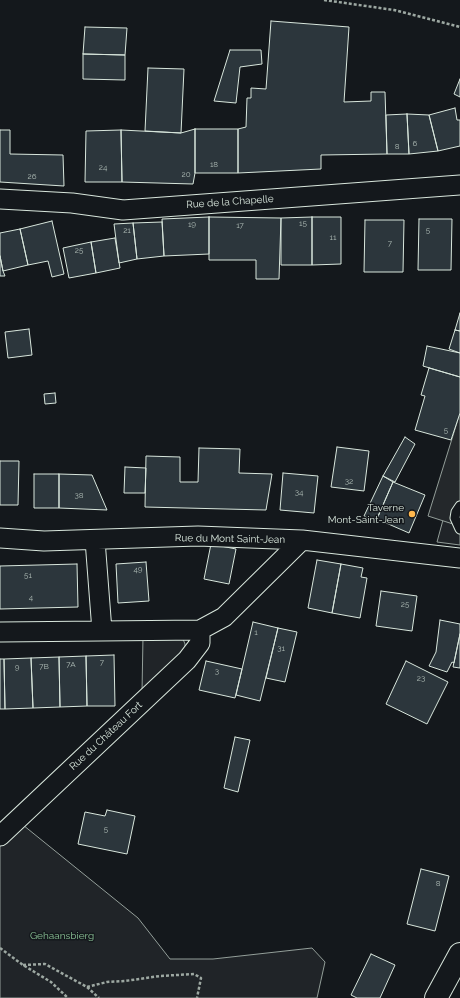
<!DOCTYPE html>
<html>
<head>
<meta charset="utf-8">
<style>
	body { margin:0 }
	canvas { display:block; background:#14181c }
</style>
</head>
<body>
<canvas width="460" height="998"></canvas>
<script>
const c = document.querySelector('canvas').getContext('2d');
c.lineJoin = 'round';
function fill(path, color) {
  c.fillStyle = color;
  c.fill(path, 'evenodd');
}
function poly(rows) {
  const path = new Path2D();
  for (const r of rows) {
    path.moveTo(r[0], r[1]);
    for (let i = 2; i < r.length; i += 2) path.lineTo(r[i], r[i + 1]);
  }
  return path;
}
function trace(path, color, width, dash) {
  c.strokeStyle = color;
  c.lineWidth = width;
  c.lineCap = dash ? 'butt' : 'round';
  c.setLineDash(dash || []);
  c.stroke(path);
}
function write(font, color, halo, rows, align = 'center') {
  c.font = font + ' Raleway,sans-serif';
  c.lineWidth = 3;
  c.setLineDash([]);
  c.textBaseline = 'middle';
  c.strokeStyle = halo;
  c.fillStyle = color;
  for (const [text, x, y, turn = 0] of rows) {
    c.save();
    c.translate(x, y);
    c.rotate((+turn || 0) * Math.PI / 180);
    c.textAlign = isNaN(turn) ? turn : align;
    if (halo) c.strokeText(text, 0, 0);
    c.fillText(text, 0, 0);
    c.restore();
  }
}
const green = poly([
	[443,520,456,525,460,529,460,545,437,542,443,520],
	[143,637,183,639,185,644,185,650,142,692,143,637],
	[23,825,138,918,170,959,213,959,312,948,325,962,317,998,0,998,0,846,23,825]
]);
fill(green, '#202428');
trace(green, '#939e99', 1);
const parking = poly([
	[460,413,460,506,456,525,428,516,460,413]
]);
fill(parking, '#24282b');
trace(parking, '#939e99', 1);
const building = poly([
	[271,21,349,27,344,102,371,101,371,92,385,92,387,154,321,155,321,169,238,173,238,129,246,127,247,98,251,98,251,88,266,89,271,21],
	[85,27,127,28,125,55,83,54,85,27],
	[230,50,261,50,262,64,240,67,236,103,214,101,230,50],
	[83,54,125,55,125,80,83,79,83,54],
	[148,68,184,69,181,133,145,131,148,68],
	[460,79,460,97,454,94,460,79],
	[455,108,457,120,460,120,460,146,438,151,429,115,455,108],
	[407,114,429,115,438,151,409,154,407,114],
	[407,114,409,154,387,154,386,115,407,114],
	[195,129,195,173,193,184,122,182,121,130,181,133,195,129],
	[195,129,238,129,238,173,195,173,195,129],
	[0,130,10,130,10,154,63,155,64,186,0,182,0,130],
	[121,130,122,182,85,182,86,131,121,130],
	[209,217,281,218,279,279,256,279,256,260,209,260,209,217],
	[209,217,209,254,164,256,162,219,209,217],
	[312,217,341,217,341,264,312,265,312,217],
	[312,217,312,265,281,265,281,218,312,217],
	[419,219,452,219,451,270,418,270,419,219],
	[365,220,404,220,403,272,364,272,365,220],
	[52,221,64,274,52,277,48,261,28,265,20,229,52,221],
	[162,222,164,256,137,259,133,223,162,222],
	[133,223,137,259,119,263,114,224,133,223],
	[20,229,28,265,3,271,0,256,0,233,20,229],
	[115,238,120,268,96,273,91,242,115,238],
	[91,242,96,273,69,278,63,248,91,242],
	[0,256,3,271,5,276,0,276,0,256],
	[460,313,460,331,455,330,460,313],
	[29,329,32,355,8,358,5,332,29,329],
	[455,330,460,331,460,353,449,349,455,330],
	[427,346,460,353,460,377,423,366,427,346],
	[429,368,460,377,460,413,451,440,415,430,425,396,421,395,429,368],
	[55,393,56,403,45,404,44,394,55,393],
	[405,437,415,444,395,482,383,476,405,437],
	[337,447,369,451,364,491,331,487,337,447],
	[199,448,240,449,239,473,272,474,266,510,145,507,146,456,180,457,180,482,198,482,199,448],
	[0,461,19,461,18,505,0,505,0,461],
	[125,467,146,468,145,493,124,493,125,467],
	[283,473,318,476,314,513,280,510,283,473],
	[34,474,59,474,59,508,34,508,34,474],
	[59,474,92,475,107,510,59,508,59,474],
	[383,476,393,482,375,523,364,516,383,476],
	[393,482,425,495,409,533,377,519,393,482],
	[211,544,236,549,229,584,204,579,211,544],
	[317,560,341,564,332,613,308,608,317,560],
	[146,562,149,601,118,603,116,564,146,562],
	[77,564,78,607,0,609,0,566,77,564],
	[341,564,363,568,361,577,367,578,360,618,332,613,341,564],
	[381,591,417,596,412,631,376,626,381,591],
	[440,620,460,624,460,634,454,663,452,662,447,672,429,666,436,652,440,620],
	[253,622,278,628,260,701,236,695,253,622],
	[278,628,297,632,285,682,266,678,278,628],
	[460,634,460,668,453,667,460,634],
	[114,655,115,706,87,706,86,656,114,655],
	[86,656,87,706,60,707,59,657,86,656],
	[59,657,60,707,33,708,31,658,59,657],
	[31,658,33,708,5,709,4,659,31,658],
	[0,659,4,659,5,709,0,709,0,659],
	[206,661,242,669,235,698,199,690,206,661],
	[406,661,448,682,427,724,386,704,406,661],
	[235,737,250,740,238,792,224,788,235,737],
	[107,810,135,816,127,854,78,844,85,812,105,816,107,810],
	[421,869,449,876,435,931,407,924,421,869],
	[371,954,395,965,380,998,357,998,351,995,371,954]
]);
fill(building, '#2c363c');
trace(building, '#d8e6dc', 1);
const lane = poly([
	[460,506,456,512,455,518,460,529]
]);
const street = poly([
	[0,199,72,203,123,210,460,185],
	[0,538,44,541,198,536,302,540,460,558],
	[95,540,102,631],
	[0,632,200,630],
	[0,836,187,660,200,643,200,630,224,617,302,540]
]);
const secondary = poly([
	[436,998,460,954]
]);
trace(lane, '#d8e6dc', 11);
trace(street, '#d8e6dc', 21);
trace(secondary, '#d8e6dc', 24);
trace(poly([
	[324,0,394,10,460,27],
	[0,948,23,965,51,982,68,998],
	[23,965,45,964,87,987,99,998],
	[87,987,107,982,125,981,160,976,194,974,201,978,197,998]
]), '#9da8a2', 2.5, [3, 2]);
trace(lane, '#14181c', 9);
trace(street, '#14181c', 19);
trace(secondary, '#14181c', 22);
for (const [x, y, r, color] of [
	[412,514,4,"#ffb74d"]
]) {
  const dot = new Path2D();
  dot.arc(x, y, r, 0, 2 * Math.PI);
  c.fillStyle = color;
  c.fill(dot);
  trace(dot, '#14181c', 1.5);
}
write('8px', '#adbab4', null, [
	["6",415,144],
	["8",397,147],
	["18",214,165],
	["24",103,168],
	["20",186,175],
	["26",32,177],
	["15",303,224],
	["19",192,225],
	["17",240,226],
	["21",127,231],
	["5",428,231],
	["11",333,238],
	["7",390,244],
	["25",79,251],
	["5",446,431],
	["32",349,482],
	["34",299,493],
	["38",79,496],
	["49",138,570],
	["51",28,576],
	["4",31,598],
	["25",405,605],
	["1",256,633],
	["31",281,649],
	["7",102,663],
	["7A",71,665],
	["7B",44,667],
	["9",17,668],
	["3",217,672],
	["23",421,679],
	["5",106,830],
	["8",438,884]
]);
write('10px', '#d8e6dc', '#14181c', [
	["Rue de la Chapelle",230,202,-4],
	["Rue du Mont Saint-Jean",230,539,1],
	["Rue du Château Fort",106,736,-43]
]);
write('10px', '#d8e6dc', '#14181c', [
	["Taverne",404,508],
	["Mont-Saint-Jean",404,520]
], 'right');
write('10px', '#8ac095', '#14181c', [
	["Gehaansbierg",62,936]
]);
</script>
</body>
</html>
